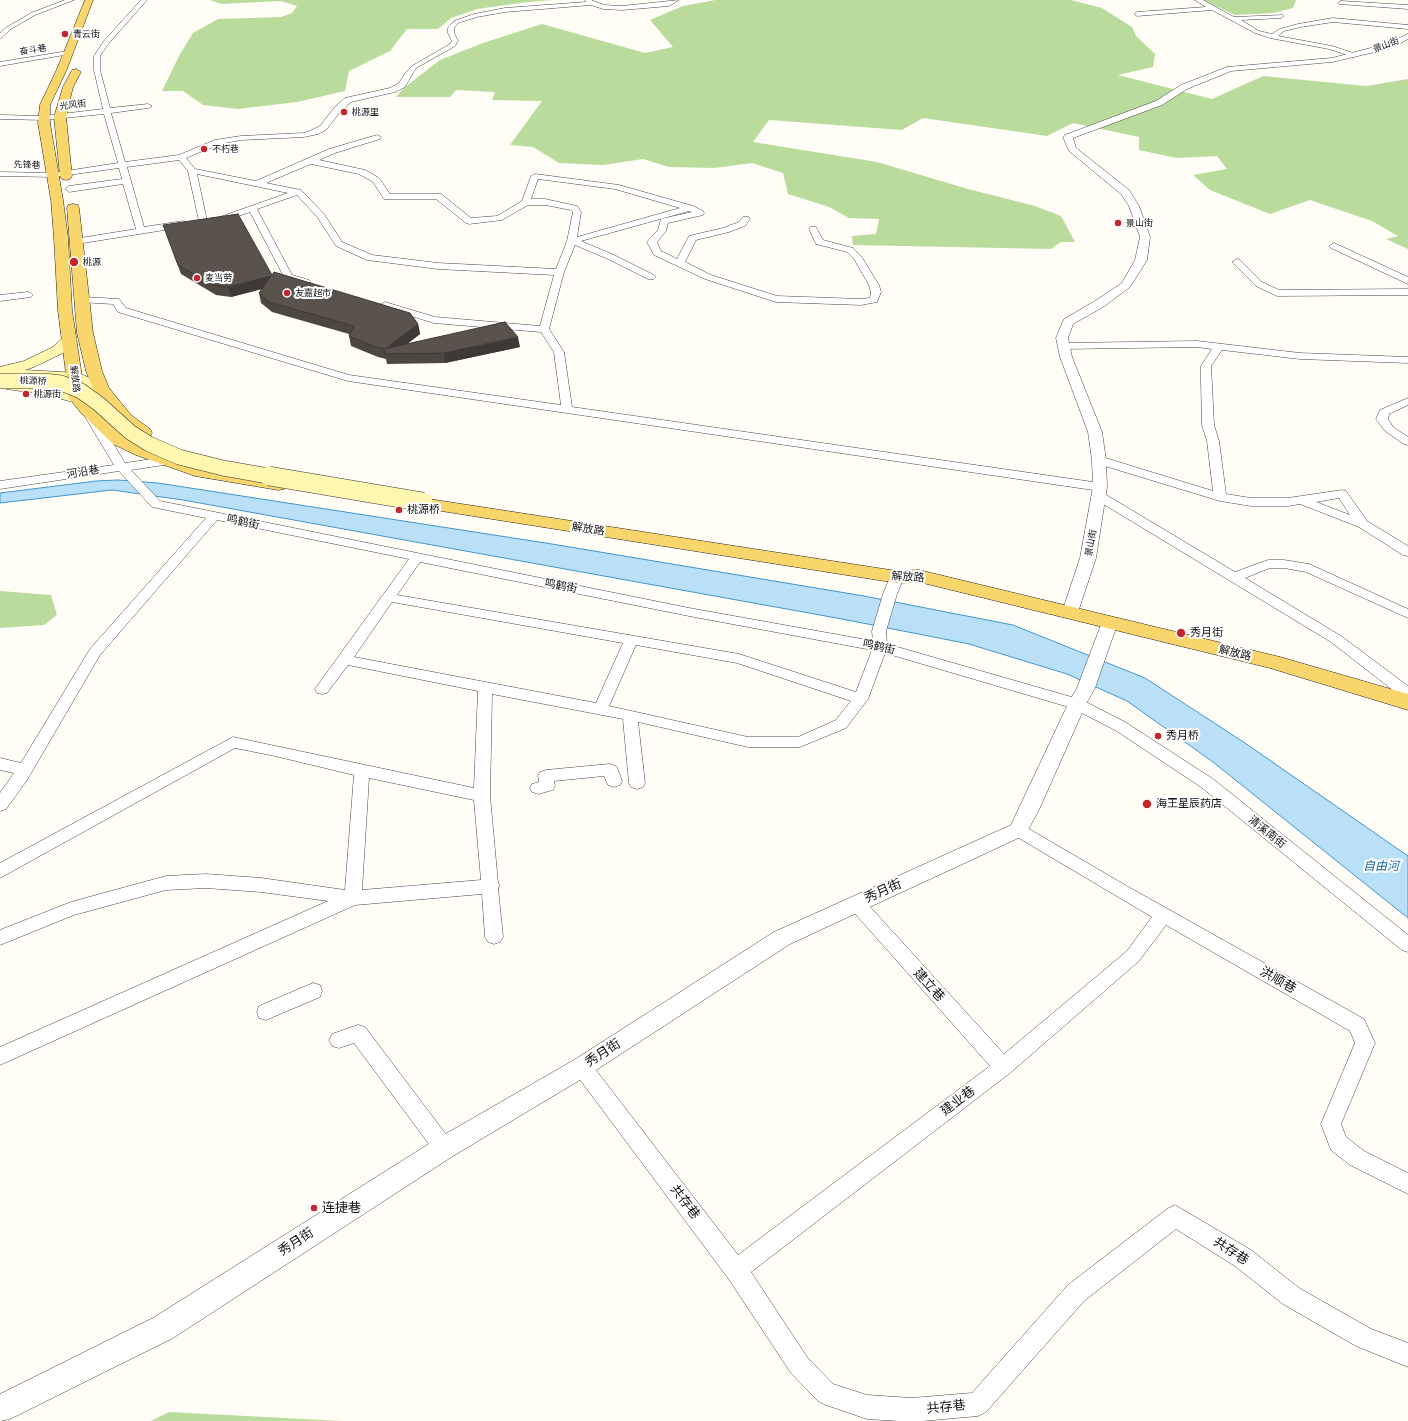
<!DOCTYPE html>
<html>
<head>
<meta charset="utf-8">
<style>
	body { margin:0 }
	canvas { display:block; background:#fffdf5 }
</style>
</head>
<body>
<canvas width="1408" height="1421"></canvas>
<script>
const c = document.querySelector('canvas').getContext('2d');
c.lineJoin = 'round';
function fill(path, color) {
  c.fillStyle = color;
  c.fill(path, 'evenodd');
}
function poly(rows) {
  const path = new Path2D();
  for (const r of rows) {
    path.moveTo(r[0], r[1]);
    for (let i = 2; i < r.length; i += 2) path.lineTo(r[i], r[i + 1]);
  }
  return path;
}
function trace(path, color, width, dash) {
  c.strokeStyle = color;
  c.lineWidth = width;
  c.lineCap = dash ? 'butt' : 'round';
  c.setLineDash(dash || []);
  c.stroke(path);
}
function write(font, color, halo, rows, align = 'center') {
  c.font = font + ' "Crimson Pro","Noto Sans SC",serif';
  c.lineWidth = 4;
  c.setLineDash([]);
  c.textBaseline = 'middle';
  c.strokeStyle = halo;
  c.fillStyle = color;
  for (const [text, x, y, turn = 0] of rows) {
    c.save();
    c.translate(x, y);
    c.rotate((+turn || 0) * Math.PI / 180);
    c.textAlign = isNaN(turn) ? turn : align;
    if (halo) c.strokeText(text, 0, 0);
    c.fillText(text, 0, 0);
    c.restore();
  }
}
fill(poly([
	[210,0,553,0,528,2,477,9,451,18,438,29,407,29,390,51,349,71,345,91,297,102,238,109,203,105,183,91,162,91,179,56,193,33,218,19,281,17,292,13,297,6,281,1,221,4],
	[715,0,1071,0,1102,8,1132,27,1136,36,1155,54,1153,67,1118,75,1212,99,1263,76,1366,86,1408,79,1408,249,1386,239,1398,236,1372,221,1310,200,1270,214,1210,190,1193,175,1227,169,1217,156,1176,158,1139,150,1139,137,1073,123,1047,136,923,118,902,130,769,120,753,142,877,162,968,189,1035,206,1061,216,1075,242,1061,242,1051,249,853,245,852,236,876,234,879,219,849,218,829,207,788,194,783,173,752,163,714,168,669,167,643,159,603,165,559,163,533,147,510,145,542,101,492,100,495,92,456,90,450,97,396,97,405,87,440,60,483,43,542,24,645,53,673,47,650,20,683,6],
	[1203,0,1296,0,1293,8,1273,13,1235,15],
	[0,591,51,595,57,615,44,625,0,628],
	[169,1412,342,1421,151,1421]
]), '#b9dc9c');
const water = poly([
	[118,480,158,483,552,544,864,596,1013,625,1145,678,1245,743,1408,856,1408,918,1213,762,1127,701,1067,674,969,644,842,619,183,500,112,490,0,503,0,493,96,481,118,480]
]);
fill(water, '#b9e0f7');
trace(water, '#3f96cf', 1);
const minor = poly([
	[65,0,74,0,35,15,11,29,0,39,0,33,7,27,31,13,65,0],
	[141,0,147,0,109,43,100,56,100,70,110,108,148,104,152,106,148,108,111,113,125,162,179,155,215,140,241,136,304,133,312,130,320,126,334,108,345,98,390,88,399,83,406,72,412,66,450,44,452,41,448,33,448,28,454,21,474,14,505,8,586,2,585,0,591,0,604,5,622,6,679,0,669,6,622,10,603,9,591,5,505,12,477,17,458,23,454,28,454,33,458,41,455,46,416,68,405,87,395,92,351,102,340,112,326,130,318,134,304,137,241,140,220,144,186,158,195,169,256,181,329,149,377,135,381,137,380,139,335,153,319,160,365,170,379,178,390,194,441,194,471,218,497,216,522,201,531,176,535,174,619,185,693,206,703,211,704,213,703,215,668,223,666,231,657,242,661,251,677,259,689,236,723,228,739,222,743,217,749,217,750,219,745,226,729,232,696,240,685,262,711,275,777,296,861,299,870,298,871,292,869,285,854,259,847,252,816,244,809,229,810,227,816,227,823,240,853,248,861,256,879,285,881,292,877,302,861,305,776,302,705,279,654,255,647,242,658,230,661,219,692,212,689,211,581,241,614,255,654,275,656,277,654,279,648,279,608,259,575,245,564,272,549,329,564,352,572,407,1100,483,1104,484,1106,487,1104,490,1100,491,348,381,118,312,113,304,80,302,78,300,80,298,83,297,119,299,126,308,349,375,561,405,554,352,541,332,434,323,381,307,380,305,385,302,435,317,540,326,554,275,438,269,367,260,336,246,318,218,297,195,257,209,292,275,309,280,311,282,306,285,285,279,250,212,222,222,215,223,211,220,212,218,220,217,288,193,197,174,207,221,203,224,199,221,188,171,179,160,127,167,144,227,183,221,187,224,183,227,77,244,72,241,74,239,136,229,123,184,69,192,65,189,69,186,122,179,119,168,53,177,0,176,0,172,53,173,118,163,104,114,44,120,0,119,0,115,44,116,103,109,94,70,94,56,104,41,141,0],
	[311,164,359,174,373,182,384,199,436,199,466,223,469,224,502,220,528,205,545,205,571,210,573,212,567,241,556,269,438,263,372,255,342,242,324,214,301,190,266,183,311,164],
	[538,179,615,189,680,208,577,237,581,212,577,206,545,199,531,199,538,179],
	[1195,0,1203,0,1234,17,1283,15,1283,17,1281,18,1241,20,1259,31,1272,34,1280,29,1298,24,1333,18,1408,25,1408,29,1333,22,1301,27,1284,31,1278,36,1332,46,1356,54,1356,56,1354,57,1329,49,1270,38,1255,33,1212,10,1137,16,1134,14,1137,12,1206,7,1195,0],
	[1341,1,1408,5,1408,9,1339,4,1339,2,1341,1],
	[68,51,70,52,70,54,0,66,0,62,68,51],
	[1334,243,1408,277,1408,284,1331,248,1329,246,1334,243],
	[1237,259,1240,260,1262,282,1279,290,1408,289,1408,295,1277,296,1256,286,1232,262,1237,259],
	[28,292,31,293,33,295,31,297,0,301,0,295,28,292],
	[1197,341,1300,353,1408,357,1408,363,1300,359,1222,350,1211,366,1214,425,1219,441,1226,494,1251,498,1288,498,1342,490,1346,491,1367,521,1408,546,1408,556,1403,555,1359,527,1300,504,1288,506,1251,506,1220,501,1095,463,1093,460,1095,457,1099,456,1213,491,1207,441,1202,425,1201,381,1201,366,1212,349,1197,347,1064,349,1059,346,1064,343,1197,341],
	[1339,498,1350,515,1316,502,1339,498],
	[1408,398,1408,405,1389,414,1388,419,1393,427,1408,437,1408,445,1404,444,1385,431,1376,419,1380,410,1408,398],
	[90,412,94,413,96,415,125,463,166,457,170,458,172,461,170,464,131,470,160,501,689,608,873,641,872,631,883,594,890,577,892,574,897,573,902,574,904,577,897,594,886,631,887,644,1082,700,1125,722,1213,779,1408,935,1408,952,1402,950,1201,787,1115,730,1072,708,885,653,868,699,846,728,800,747,748,747,638,722,645,783,643,787,637,789,631,787,629,783,623,719,492,694,490,796,498,883,500,886,498,888,503,937,500,942,494,944,488,942,485,937,482,894,355,905,0,1065,0,1047,328,901,261,892,206,888,166,890,74,915,0,945,0,930,71,902,166,876,206,874,261,878,345,890,354,775,275,756,235,748,0,878,0,863,233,737,474,788,478,691,348,665,327,693,322,694,317,693,315,689,409,559,217,520,100,655,27,780,6,809,0,811,0,793,14,773,0,770,0,758,21,763,90,649,206,518,152,507,119,471,0,489,0,481,114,465,84,415,86,413,90,412],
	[420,562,689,616,872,650,856,692,739,654,397,595,420,562],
	[392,602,623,643,596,703,354,657,392,602],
	[636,645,737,663,851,701,836,720,798,737,748,737,609,706,636,645],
	[369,778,474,800,481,880,362,890,369,778],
	[1099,492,1103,493,1235,572,1268,560,1284,560,1309,564,1408,609,1408,618,1306,572,1284,568,1270,568,1245,578,1341,636,1408,686,1408,699,1403,698,1331,642,1095,499,1093,496,1095,493,1099,492],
	[610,764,616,766,618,770,622,781,620,785,614,787,608,785,604,776,554,781,555,786,553,790,538,794,532,792,530,788,532,784,539,782,538,776,540,772,546,770,610,764],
	[1018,824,1024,826,1125,885,1364,1019,1375,1043,1341,1124,1346,1137,1364,1151,1408,1173,1408,1194,1350,1165,1331,1150,1321,1124,1355,1043,1350,1031,1166,925,1139,961,1010,1073,751,1272,807,1357,833,1384,867,1395,912,1398,972,1393,1068,1285,1167,1209,1175,1205,1251,1250,1299,1288,1371,1329,1408,1343,1408,1367,1356,1346,1283,1304,1235,1266,1176,1229,1084,1301,986,1412,978,1416,922,1421,899,1421,867,1419,826,1405,818,1401,791,1373,728,1278,575,1073,572,1067,575,1061,582,1058,589,1061,738,1255,990,1066,850,908,847,903,850,898,856,896,862,898,1004,1054,1127,951,1152,917,1012,834,1010,830,1012,826,1018,824],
	[313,983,320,985,322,991,320,997,266,1020,259,1018,257,1012,259,1006,313,983],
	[358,1025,365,1027,451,1141,454,1148,451,1155,444,1158,437,1155,354,1043,339,1048,332,1046,329,1040,332,1034,358,1025]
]);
const tertiary = poly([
	[1408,34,1408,39,1392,48,1332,62,1231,71,1187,89,1162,105,1073,138,1076,148,1129,190,1139,206,1150,237,1147,260,1130,287,1103,307,1073,324,1068,338,1072,357,1102,432,1106,460,1107,487,1096,558,1078,612,1076,616,1070,617,1064,616,1062,612,1080,558,1093,487,1092,460,1088,432,1060,357,1056,338,1064,319,1095,301,1122,283,1135,260,1140,237,1129,206,1121,194,1069,151,1063,137,1065,135,1156,101,1181,85,1227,67,1332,58,1386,44,1408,34],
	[1110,617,1116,618,1118,622,1095,688,1086,704,1038,812,1025,835,790,944,590,1074,453,1156,173,1338,10,1419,0,1421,0,1394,153,1318,435,1140,574,1060,774,932,1011,825,1068,704,1077,688,1102,622,1104,618,1110,617]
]);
const secondary = poly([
	[70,335,75,336,77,339,63,353,34,367,25,370,79,373,106,386,109,389,106,392,101,394,96,392,72,380,21,379,16,377,13,374,14,373,0,377,0,367,24,361,53,347,65,336,70,335],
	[11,381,42,384,82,395,85,398,82,401,77,403,42,394,6,389,3,386,6,383,11,381]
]);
const primary = poly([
	[85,0,93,0,67,69,50,105,50,123,63,200,68,238,72,310,85,397,125,436,148,447,199,466,284,481,287,485,284,489,278,490,195,476,136,455,113,444,81,413,69,398,58,310,54,238,51,200,38,123,40,105,57,69,85,0],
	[76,69,81,72,73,87,66,117,72,176,70,179,66,180,62,179,60,176,54,117,63,87,72,70,76,69],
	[73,204,78,205,79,208,93,333,102,371,109,388,131,415,150,429,152,433,150,437,144,438,138,437,119,423,93,389,86,371,77,333,67,208,68,205,73,204],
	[403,495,897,571,919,570,1280,657,1408,694,1408,710,1270,668,919,582,897,583,397,504,394,500,397,496,403,495]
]);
trace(minor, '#444', 1);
trace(tertiary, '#444', 1);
trace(secondary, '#333', 1);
trace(primary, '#222', 1);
fill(minor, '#fff');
fill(tertiary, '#fff');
fill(secondary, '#fff6b0');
fill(primary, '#f9d66b');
const secondaryBridgeFar1 = poly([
	[0,381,44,381,61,383,81,391,99,404,130,432,149,444,179,457,223,468,274,477]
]);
const secondaryBridge = poly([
	[269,476,423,502]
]);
trace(secondaryBridgeFar1, '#333', 16, []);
trace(secondaryBridge, '#333', 20, []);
trace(secondaryBridgeFar1, '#fff6b0', 15);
trace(secondaryBridge, '#fff6b0', 19);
fill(poly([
	[163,225,272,275,418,324,420,334,407,344,520,347,445,363,387,364,386,359,378,357,351,346,349,336,349,334,272,312,261,303,259,293,262,289,231,297,216,295,181,274]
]), '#4d4742');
fill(poly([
	[271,276,273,286,231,297,228,287],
	[418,324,420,334,394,354,385,349],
	[518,337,520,347,445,363,444,353]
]), '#3f3936');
const building = poly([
	[238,214,272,275,274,272,410,313,418,324,385,349,376,347,349,336,354,326,269,302,259,293,271,276,228,287,213,285,178,265,163,225,238,214],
	[505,322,518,337,444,353,385,354,384,349,505,322]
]);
fill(building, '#5a524d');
trace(building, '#3f3936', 1);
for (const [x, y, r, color] of [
	[65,34,4,"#c4262e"],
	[344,112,4,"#c4262e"],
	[204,149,4,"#c4262e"],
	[1118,223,4,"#c4262e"],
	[74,262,5,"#c4262e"],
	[197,278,4,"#c4262e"],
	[287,293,4,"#c4262e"],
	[26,394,4,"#c4262e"],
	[399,510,4,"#c4262e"],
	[1181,633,5,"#c4262e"],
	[1158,736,4,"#c4262e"],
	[1147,804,5,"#c4262e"],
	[314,1208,4,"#c4262e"]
]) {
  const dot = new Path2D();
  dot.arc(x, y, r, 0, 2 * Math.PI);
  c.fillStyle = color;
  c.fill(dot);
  trace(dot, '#fff', 1.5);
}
write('9px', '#111', '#fff', [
	["青云街",73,34],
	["桃源里",352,112],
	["不朽巷",212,149],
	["景山街",1126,223],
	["桃源",83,262],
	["麦当劳",205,278],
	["友嘉超市",295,293],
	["桃源街",34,394]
], 'left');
write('9px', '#111', '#fff', [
	["景山街",1386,45,-21],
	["奋斗巷",33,50,-9],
	["光风街",73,105,-7],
	["先锋巷",27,165,2],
	["解放路",75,379,83],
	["桃源桥",33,381,2],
	["景山街",1091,543,-79]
]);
write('11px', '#111', '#fff', [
	["河沿巷",83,472,-9],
	["鸣鹤街",243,522,12],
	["解放路",588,529,9],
	["解放路",908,577,4],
	["鸣鹤街",561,586,11],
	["鸣鹤街",879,647,13],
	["解放路",1235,653,14],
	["清溪南街",1267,832,39]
]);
write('11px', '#111', '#fff', [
	["桃源桥",407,510],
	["秀月街",1190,633],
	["秀月桥",1166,736],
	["海王星辰药店",1156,804]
], 'left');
write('italic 12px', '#1768a6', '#fff', [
	["自由河",1381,866]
]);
write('13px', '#111', '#fff', [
	["秀月街",883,891,-24],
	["洪顺巷",1278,980,30],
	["建立巷",929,985,48],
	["秀月街",603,1053,-33],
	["建业巷",958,1101,-37],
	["共存巷",685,1202,53],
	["秀月街",296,1242,-33],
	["共存巷",1231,1251,33],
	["共存巷",946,1407,-6]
]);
write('13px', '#111', '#fff', [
	["连捷巷",322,1208]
], 'left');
</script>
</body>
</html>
